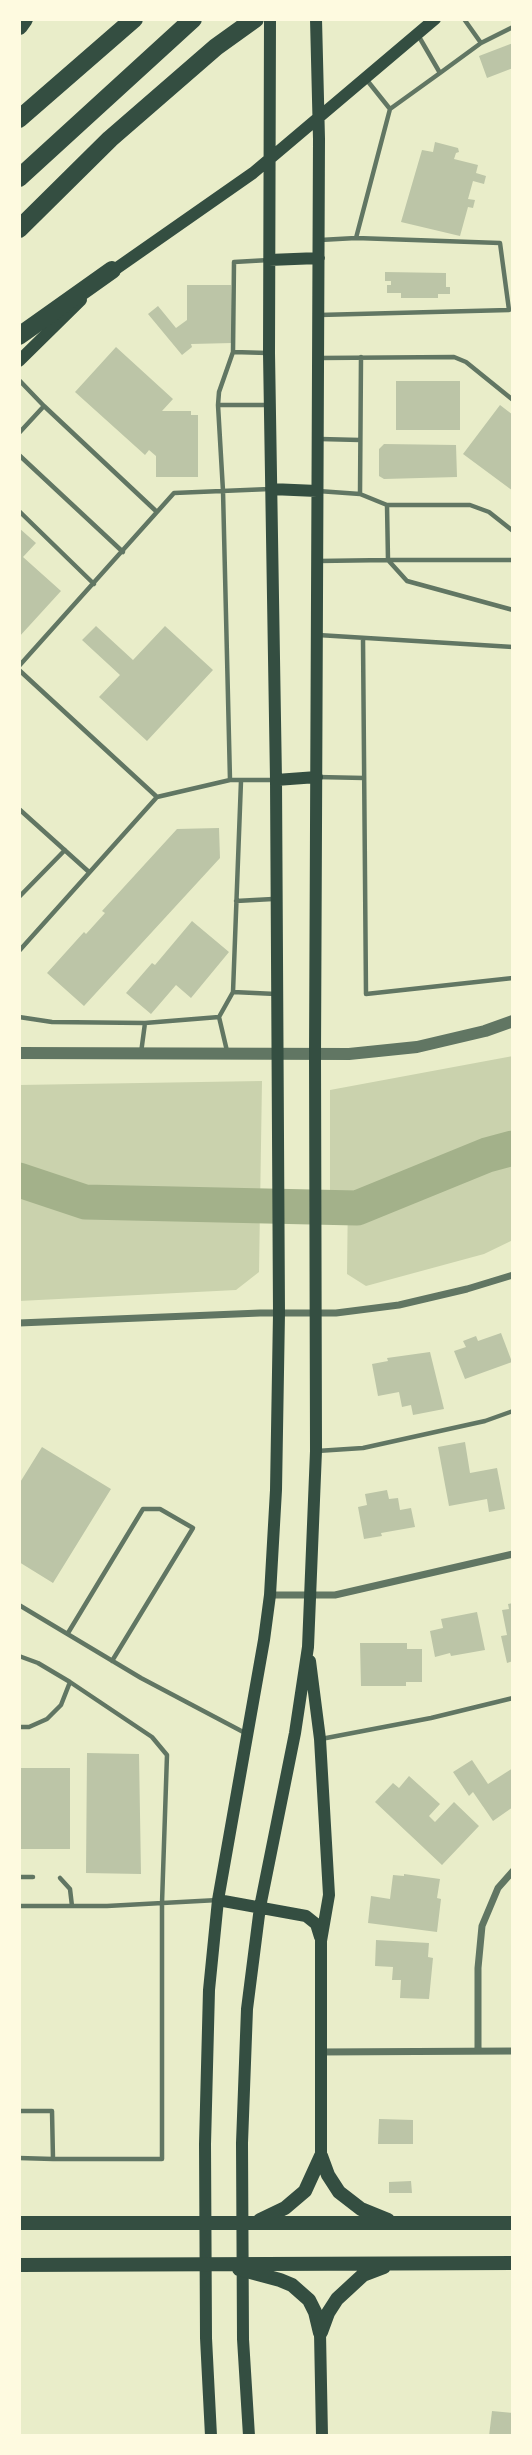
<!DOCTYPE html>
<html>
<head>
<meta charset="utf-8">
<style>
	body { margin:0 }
	#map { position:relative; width:532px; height:2455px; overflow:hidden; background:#e9edc9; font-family:"Sofia Sans Condensed",sans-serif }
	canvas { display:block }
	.frame { position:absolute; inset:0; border:21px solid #fefae0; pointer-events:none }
</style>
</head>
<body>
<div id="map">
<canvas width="532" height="2455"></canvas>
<div class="frame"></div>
</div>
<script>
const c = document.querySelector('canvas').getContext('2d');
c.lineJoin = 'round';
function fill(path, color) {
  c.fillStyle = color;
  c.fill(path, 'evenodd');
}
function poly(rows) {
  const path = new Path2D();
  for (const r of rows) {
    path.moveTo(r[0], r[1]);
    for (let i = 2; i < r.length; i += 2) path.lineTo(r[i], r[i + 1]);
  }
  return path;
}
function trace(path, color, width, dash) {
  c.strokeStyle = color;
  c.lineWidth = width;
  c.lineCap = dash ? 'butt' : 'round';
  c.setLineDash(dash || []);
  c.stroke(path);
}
fill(poly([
	[513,1056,513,1240,484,1254,366,1286,347,1274,348,1192,330,1199,330,1090],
	[262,1081,259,1272,236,1290,19,1301,19,1085]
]), '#cad2ad');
trace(poly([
	[19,1180,85,1202,357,1208,487,1155,513,1148]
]), '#a3b18a', 35);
fill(poly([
	[513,43,513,68,487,78,479,56],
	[435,142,458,148,459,152,456,153,454,159,478,165,476,173,486,176,484,184,473,181,468,199,475,200,473,208,468,207,460,236,401,222,422,150,433,152],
	[385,272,446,273,446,287,450,287,450,294,438,294,438,298,401,298,401,293,387,293,387,285,391,285,391,281,385,281],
	[187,285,231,285,232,343,191,344,192,347,182,355,148,314,158,306,176,328,187,320],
	[116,347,173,399,162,411,191,411,191,415,198,415,198,477,156,477,156,456,149,450,145,455,75,392],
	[396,381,460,381,460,430,396,430],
	[500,405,513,415,513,491,463,454],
	[384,444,456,445,457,477,384,479,379,476,379,449],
	[19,528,36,543,23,557,61,591,19,637],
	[96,626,133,660,165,626,213,670,147,741,99,697,120,675,82,640],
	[219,828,220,858,84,1006,47,973,84,932,86,934,105,913,102,911,177,829],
	[192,921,229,952,191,998,176,985,151,1014,126,993,152,963,155,965],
	[501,1333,512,1362,465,1379,454,1351,466,1347,463,1341,476,1336,478,1341],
	[430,1352,444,1409,413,1415,411,1405,402,1407,399,1392,378,1396,372,1364,388,1361,387,1358],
	[465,1442,470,1473,497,1468,505,1509,489,1512,487,1499,449,1506,438,1447],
	[42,1447,111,1489,53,1583,19,1562,19,1484],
	[387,1490,389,1499,398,1498,400,1510,411,1508,415,1527,381,1533,382,1536,364,1539,358,1507,367,1505,365,1494],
	[513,1603,513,1661,507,1663,501,1636,507,1635,502,1610,509,1609,508,1604],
	[477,1612,485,1650,451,1656,450,1653,435,1657,430,1631,443,1628,441,1619],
	[360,1643,407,1643,407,1649,422,1649,422,1682,406,1682,406,1686,361,1686],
	[87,1753,139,1754,141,1874,86,1873],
	[472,1760,488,1784,513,1768,513,1807,493,1821,473,1792,469,1796,453,1772],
	[19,1768,70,1768,70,1849,19,1849],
	[409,1776,440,1804,429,1816,435,1822,454,1802,479,1826,442,1865,375,1802,393,1783,399,1788],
	[404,1874,440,1879,437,1898,441,1899,437,1932,368,1923,371,1896,390,1899,393,1875,404,1876],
	[376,1940,429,1943,428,1957,433,1958,429,1999,400,1998,401,1980,392,1980,393,1967,375,1966],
	[379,2119,413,2120,413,2144,378,2144],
	[411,2181,412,2193,389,2193,389,2182],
	[492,2411,513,2413,513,2435,489,2436]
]), '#bcc5a7');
trace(poly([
	[481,43,513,27],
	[440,73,481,43,464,19],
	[390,109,440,73,418,35],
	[320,240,356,238,390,109,366,79],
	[319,315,509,310,500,243,356,238],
	[268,353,233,352,234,262,269,260],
	[320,358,454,357,466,362,513,400],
	[19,380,44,406],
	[218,405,270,405],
	[19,433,44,406,157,512,174,493,270,489],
	[320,439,360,440],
	[19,455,123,552],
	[318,491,360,494,361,357],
	[360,494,387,505,388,560,513,560],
	[387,505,470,505,489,512,513,531],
	[19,511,94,584],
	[318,561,388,560,407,581,513,610],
	[318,635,513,647],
	[363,639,366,994,513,978],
	[19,666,157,512],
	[19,670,157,797],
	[317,777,364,778],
	[230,780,223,491,218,405,219,392,233,352],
	[19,809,89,872],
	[19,897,65,850],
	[236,901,273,899],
	[19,951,157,797,230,780,273,780],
	[233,992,276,994],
	[19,1017,52,1022,145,1023,219,1017,233,992,241,781],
	[219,1017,227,1051],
	[141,1053,145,1023],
	[317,1451,363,1448,485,1421,513,1411],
	[19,1605,141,1678,247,1734],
	[68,1633,143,1509,160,1509,193,1528,112,1661],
	[19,1656,38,1663,70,1682,152,1737,167,1755,162,1903,162,2159,53,2159,52,2111,19,2111],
	[19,1727,29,1727,47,1719,61,1705,70,1682],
	[321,1739,431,1718,513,1698],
	[19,1877,33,1877],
	[60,1878,70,1889,72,1906],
	[19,1906,107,1906,218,1900],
	[19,2158,53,2159]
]), '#617663', 4.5);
trace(poly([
	[19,1323,260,1313,336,1313,399,1305,467,1289,513,1275],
	[270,1595,335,1595,513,1554],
	[478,2051,478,1968,482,1926,498,1888,513,1871],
	[320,2052,513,2051]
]), '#617663', 7);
trace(poly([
	[19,1053,349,1054,417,1047,485,1031,513,1021]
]), '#617663', 12);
trace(poly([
	[269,260,319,258],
	[107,275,253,173,435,19],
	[19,361,81,300],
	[271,489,317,491],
	[276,780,317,777],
	[310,1661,320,1739,329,1895,321,1941,321,2156],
	[218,1900,306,1916,316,1924,320,1937],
	[320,2333,322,2436],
	[211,2436,206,2338,205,2144,209,1990,218,1900,264,1640,270,1595,276,1490,279,1313,276,780,269,353,270,19],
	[249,2436,243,2339,242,2143,247,2009,260,1907,295,1733,308,1647,316,1451,315,1055,319,139,316,19]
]), '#344e41', 12);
trace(poly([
	[321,2156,328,2175,339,2192,361,2209,388,2220],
	[260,2220,285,2208,305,2191,321,2156],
	[19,2223,513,2223],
	[19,2265,513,2263],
	[239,2269,280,2280,292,2285,309,2300,315,2312,320,2333],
	[321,2332,328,2313,337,2299,363,2275,384,2267]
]), '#344e41', 14);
trace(poly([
	[19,26,24,19],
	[19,119,134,19],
	[19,178,193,19],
	[19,229,110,139,216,47,255,19],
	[19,336,112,270]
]), '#344e41', 18);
</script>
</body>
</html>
